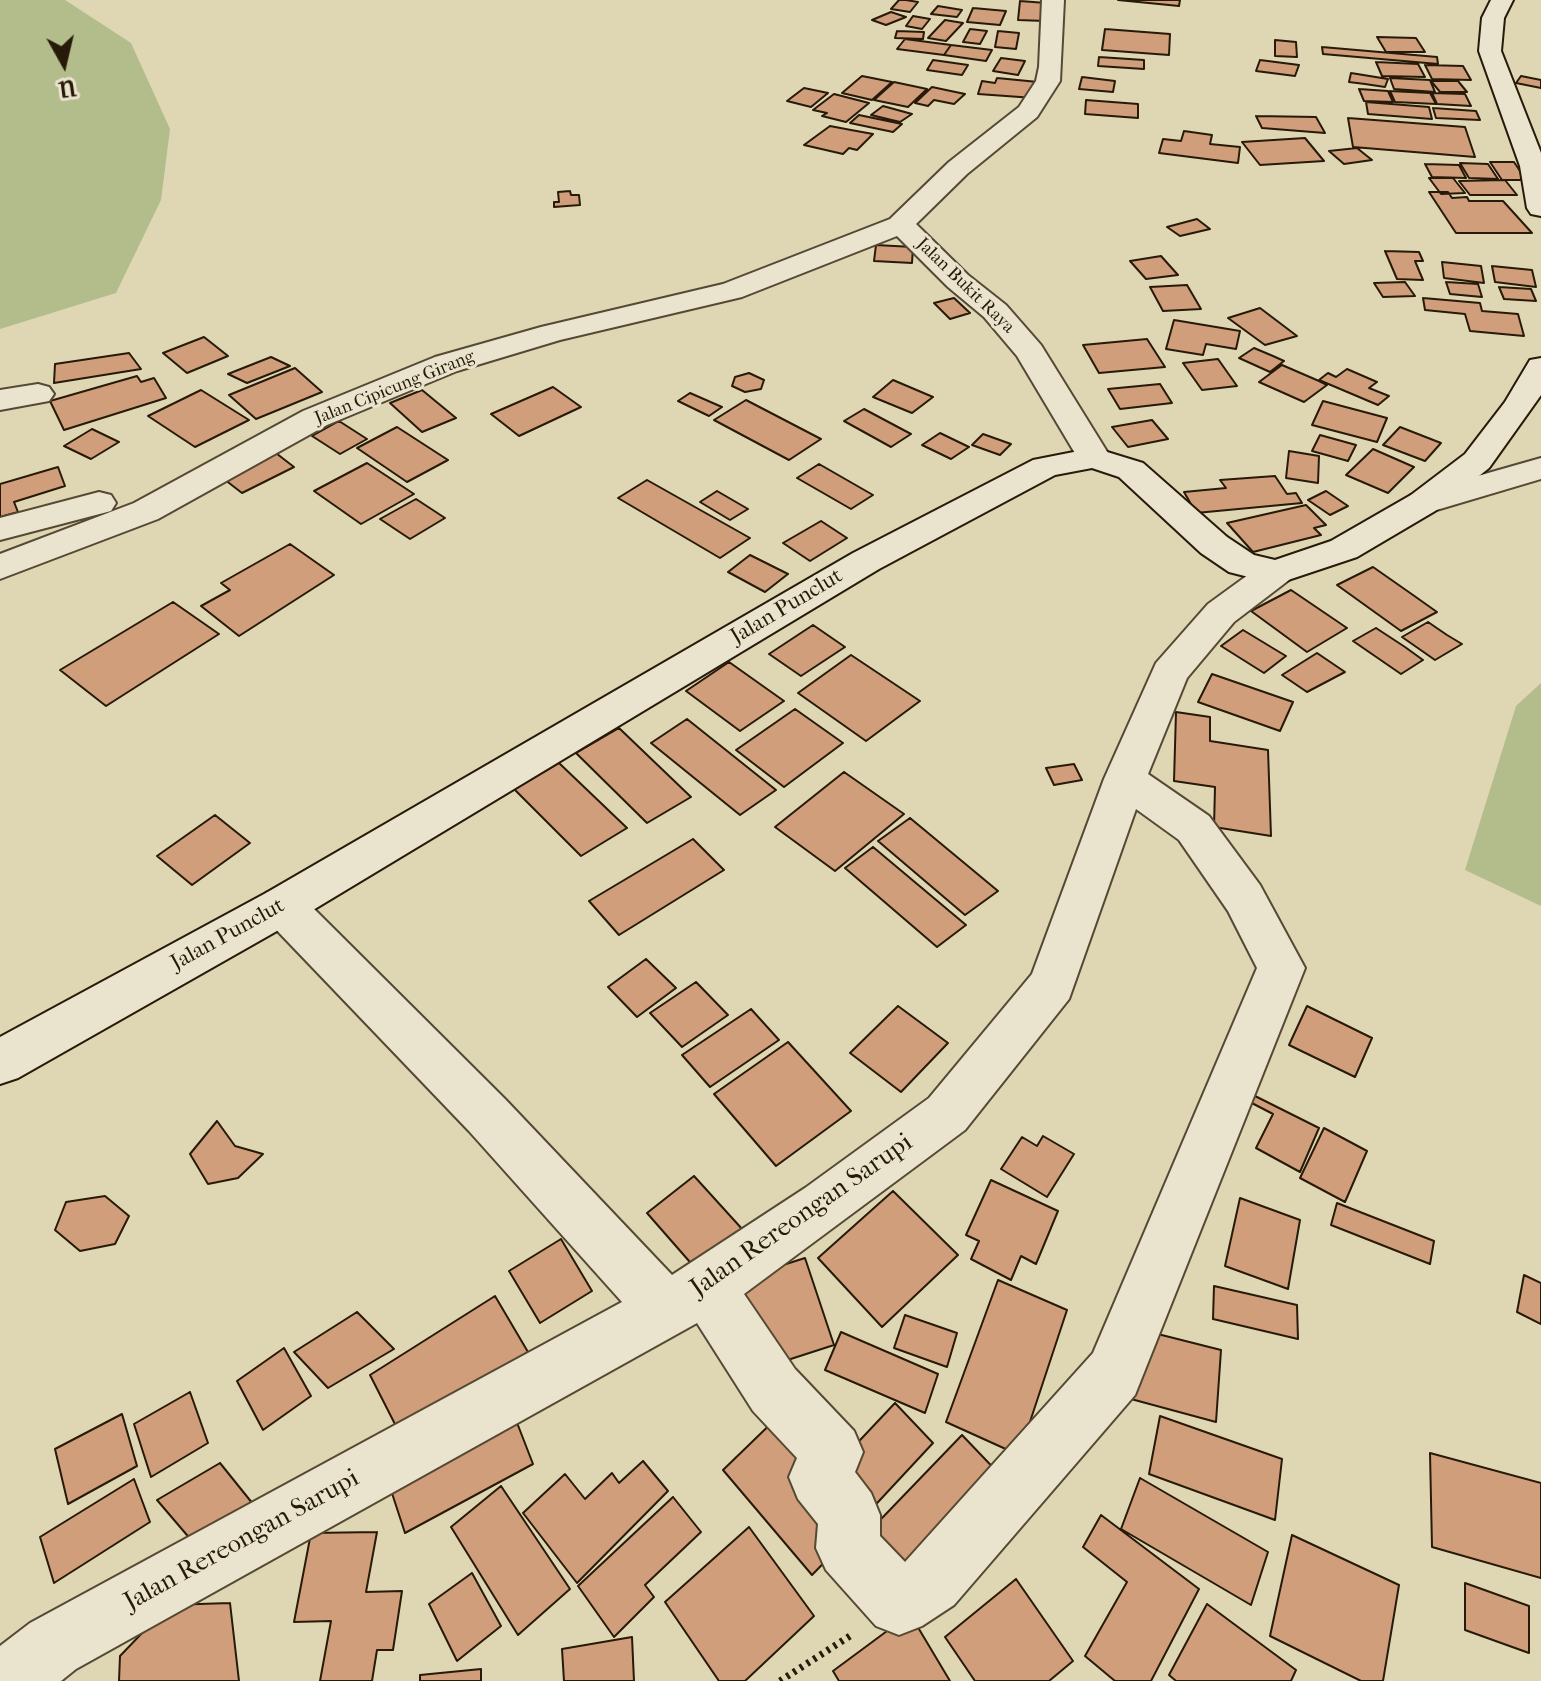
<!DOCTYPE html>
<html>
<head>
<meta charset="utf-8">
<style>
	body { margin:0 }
	#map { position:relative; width:1541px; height:1681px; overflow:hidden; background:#dfd6b3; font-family:"IM FELL French Canon",serif }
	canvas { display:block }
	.north { position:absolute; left:24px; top:24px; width:80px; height:80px; -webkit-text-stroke:6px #eae4ce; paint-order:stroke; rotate:172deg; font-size:22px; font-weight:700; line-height:32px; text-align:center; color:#271a09 }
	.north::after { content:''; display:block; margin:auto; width:28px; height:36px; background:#271a09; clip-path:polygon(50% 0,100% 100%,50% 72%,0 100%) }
</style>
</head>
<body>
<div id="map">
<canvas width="1541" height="1681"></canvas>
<div class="north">U</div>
</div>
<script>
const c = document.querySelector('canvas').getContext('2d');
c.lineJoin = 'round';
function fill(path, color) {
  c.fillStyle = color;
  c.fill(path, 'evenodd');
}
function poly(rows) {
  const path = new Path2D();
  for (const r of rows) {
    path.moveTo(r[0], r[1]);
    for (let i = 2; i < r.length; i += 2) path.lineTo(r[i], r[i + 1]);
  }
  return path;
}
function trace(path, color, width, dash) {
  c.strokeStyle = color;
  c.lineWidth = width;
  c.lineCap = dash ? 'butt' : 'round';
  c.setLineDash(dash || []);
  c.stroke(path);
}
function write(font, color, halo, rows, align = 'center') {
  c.font = font + ' "IM FELL French Canon",serif';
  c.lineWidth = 6;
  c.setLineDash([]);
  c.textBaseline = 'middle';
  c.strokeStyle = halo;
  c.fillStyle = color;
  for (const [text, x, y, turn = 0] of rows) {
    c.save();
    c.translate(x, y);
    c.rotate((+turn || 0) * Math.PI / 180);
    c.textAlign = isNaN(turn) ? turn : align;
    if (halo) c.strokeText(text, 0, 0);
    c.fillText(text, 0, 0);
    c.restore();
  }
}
fill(poly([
	[0,0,65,0,131,43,170,129,161,200,116,293,0,329],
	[1541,683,1541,906,1465,870,1516,706]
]), '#b3bd8b');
const building = poly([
	[899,0,906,0,918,2,910,12,891,9,899,0],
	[1118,0,1180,0,1179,6,1118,0],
	[1020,1,1046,3,1045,21,1018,20,1020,1],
	[938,6,962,10,957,17,931,14,938,6],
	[973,8,1006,11,1000,25,967,22,973,8],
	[891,12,906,17,886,25,872,20,891,12],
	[913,16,930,19,922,29,906,26,913,16],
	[945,20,963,23,946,41,928,38,945,20],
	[970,29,987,31,980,44,963,42,970,29],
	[1105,29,1170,34,1169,55,1102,50,1105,29],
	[897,31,924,32,923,39,895,38,897,31],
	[998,31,1019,33,1016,49,995,47,998,31],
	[1377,37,1416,38,1425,52,1386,52,1377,37],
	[905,39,951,45,944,55,897,49,905,39],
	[1275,40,1296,42,1297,57,1275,56,1275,40],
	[951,45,992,50,986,61,944,55,951,45],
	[1322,47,1437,57,1438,64,1323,54,1322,47],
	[1099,57,1144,60,1144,69,1098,66,1099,57],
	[1001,58,1025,61,1018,75,993,71,1001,58],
	[933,60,968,65,962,75,927,70,933,60],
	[1260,60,1299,65,1295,76,1256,71,1260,60],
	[1376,62,1418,64,1425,77,1382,76,1376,62],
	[1425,65,1463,66,1471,80,1432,79,1425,65],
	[1351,73,1388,79,1385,87,1365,84,1349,82,1351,73],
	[862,76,892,82,872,100,842,93,862,76],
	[1521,76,1541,80,1541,88,1516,83,1521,76],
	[1082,77,1115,81,1113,92,1079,89,1082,77],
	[997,78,1038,82,1034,98,978,94,982,81,995,83,997,78],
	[1390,78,1430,80,1435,92,1394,89,1390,78],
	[1431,81,1458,81,1467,92,1440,92,1431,81],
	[894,82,927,89,908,107,874,100,894,82],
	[932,87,946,90,965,94,954,104,934,100,928,106,915,103,932,87],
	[804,88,828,93,811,107,787,101,804,88],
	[1359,89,1388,91,1393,102,1364,101,1359,89],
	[1390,91,1430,93,1436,104,1395,102,1390,91],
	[1432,93,1465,94,1471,106,1437,104,1432,93],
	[834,94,869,103,846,122,822,116,827,113,813,110,834,94],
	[1086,100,1138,104,1138,118,1085,114,1086,100],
	[1366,102,1429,107,1432,119,1368,114,1366,102],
	[883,106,912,114,900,122,871,115,883,106],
	[1433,108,1476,111,1480,120,1436,118,1433,108],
	[859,115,902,124,893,132,850,123,859,115],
	[1256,116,1316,117,1325,133,1262,128,1256,116],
	[1348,118,1465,127,1475,157,1353,147,1348,118],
	[830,126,851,130,873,134,857,150,849,148,843,154,804,145,830,126],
	[1184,131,1212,135,1210,144,1240,147,1238,163,1159,153,1163,139,1181,141,1184,131],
	[1305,138,1324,161,1260,165,1242,142,1305,138],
	[1357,148,1372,160,1344,164,1329,151,1357,148],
	[1490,162,1514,162,1526,180,1502,180,1490,162],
	[1460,163,1488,164,1498,179,1469,178,1460,163],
	[1425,164,1459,165,1466,178,1432,177,1425,164],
	[1429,178,1453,178,1465,193,1441,194,1429,178],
	[1505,180,1517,195,1470,195,1459,181,1505,180],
	[570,191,571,195,579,195,580,205,554,207,554,202,559,202,558,192,570,191],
	[1429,192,1448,192,1452,198,1467,197,1469,201,1503,201,1532,233,1456,233,1429,192],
	[1197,219,1210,229,1180,236,1167,227,1197,219],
	[876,245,913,247,912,263,874,261,876,245],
	[1385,251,1419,252,1423,261,1415,261,1423,280,1397,279,1385,251],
	[1161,256,1178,275,1146,279,1130,261,1161,256],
	[1442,262,1481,266,1484,283,1444,278,1442,262],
	[1492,266,1532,270,1536,287,1495,282,1492,266],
	[1405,282,1415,296,1383,297,1374,283,1405,282],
	[1446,282,1478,284,1482,297,1450,294,1446,282],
	[1187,285,1201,309,1163,311,1150,287,1187,285],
	[1499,287,1531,289,1536,301,1504,299,1499,287],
	[954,298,970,313,950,319,934,303,954,298],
	[1423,298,1480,303,1482,311,1518,314,1524,336,1470,331,1465,314,1425,310,1423,298],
	[1260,308,1297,336,1265,345,1228,318,1260,308],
	[1174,320,1240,331,1236,349,1206,344,1203,355,1166,349,1174,320],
	[204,337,228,356,187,373,163,353,204,337],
	[1147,339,1165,367,1099,373,1083,345,1147,339],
	[1254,348,1273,356,1284,361,1270,372,1239,358,1254,348],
	[129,353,141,369,54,383,55,364,129,353],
	[271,357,290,366,247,383,228,374,271,357],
	[1218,359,1237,386,1202,390,1183,363,1218,359],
	[1282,365,1319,381,1327,385,1304,402,1259,382,1282,365],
	[295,368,322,392,256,419,229,395,295,368],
	[1347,369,1377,382,1369,388,1389,396,1378,405,1319,380,1328,373,1336,377,1347,369],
	[749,373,764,380,761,389,745,392,732,386,735,377,749,373],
	[137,376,141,382,154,378,166,398,64,430,50,401,137,376],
	[893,380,933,397,912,413,873,397,893,380],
	[1160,384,1172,403,1120,409,1108,389,1160,384],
	[553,387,581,407,519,436,491,414,553,387],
	[201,390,249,420,195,447,148,416,201,390],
	[422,390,456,418,422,432,390,403,422,390],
	[690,393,722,407,709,416,678,401,690,393],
	[746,400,821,439,789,460,714,420,746,400],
	[1323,401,1387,418,1377,442,1312,425,1323,401],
	[864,409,911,434,891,447,844,421,864,409],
	[1152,420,1168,439,1128,447,1112,427,1152,420],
	[339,421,367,439,340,454,312,436,339,421],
	[397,427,448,460,407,482,357,448,397,427],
	[1400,427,1441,443,1425,461,1383,445,1400,427],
	[92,429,119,442,91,459,64,446,92,429],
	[940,433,969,447,951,459,922,445,940,433],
	[983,434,1011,444,1000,455,972,445,983,434],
	[1320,435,1356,445,1348,461,1312,451,1320,435],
	[1373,449,1414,467,1388,493,1346,475,1373,449],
	[272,450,294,467,242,493,220,476,272,450],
	[1289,451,1319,456,1318,483,1286,478,1289,451],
	[367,463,414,494,361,524,314,491,367,463],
	[819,464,873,495,851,509,797,478,819,464],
	[58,467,65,486,14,502,18,512,0,517,0,484,58,467],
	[1275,476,1287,494,1296,493,1302,503,1196,513,1184,492,1226,488,1220,480,1275,476],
	[647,480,750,538,720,558,618,498,647,480],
	[717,491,748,509,730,520,700,502,717,491],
	[1326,491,1348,506,1330,515,1308,500,1326,491],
	[416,499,445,518,410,539,380,519,416,499],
	[1306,505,1326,525,1314,528,1321,535,1253,552,1227,523,1306,505],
	[821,521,847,538,810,561,783,543,821,521],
	[290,544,334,575,239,636,201,606,230,590,221,583,290,544],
	[750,555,788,574,765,592,728,572,750,555],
	[1373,567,1413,595,1437,612,1401,631,1337,585,1373,567],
	[1291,590,1347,628,1307,652,1251,611,1291,590],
	[173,602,219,634,106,706,60,670,173,602],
	[1428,622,1447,635,1462,644,1435,660,1402,637,1428,622],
	[813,625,845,647,801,676,769,654,813,625],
	[1376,628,1405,647,1423,660,1401,674,1353,641,1376,628],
	[1243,630,1271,647,1286,656,1264,673,1221,646,1243,630],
	[1317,653,1345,672,1307,692,1282,675,1317,653],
	[851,655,920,701,866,741,798,693,851,655],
	[729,662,784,701,740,731,686,691,729,662],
	[1212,674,1293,702,1280,731,1198,702,1212,674],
	[795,709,843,743,784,787,736,750,795,709],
	[1176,712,1210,717,1210,741,1268,750,1271,836,1214,827,1215,787,1174,781,1176,712],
	[687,719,776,790,740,815,651,743,687,719],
	[619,728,691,797,647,823,576,753,619,728],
	[559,763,627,828,581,856,514,789,559,763],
	[1074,764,1082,780,1054,785,1046,768,1074,764],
	[844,772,904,814,835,871,775,827,844,772],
	[215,815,250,843,192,885,157,856,215,815],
	[910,818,998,891,965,915,878,841,910,818],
	[693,839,724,870,619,935,589,901,693,839],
	[873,847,966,925,937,947,845,868,873,847],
	[646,959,676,988,637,1017,608,987,646,959],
	[696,982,728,1015,682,1047,650,1013,696,982],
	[898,1006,948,1043,901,1092,850,1053,898,1006],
	[1307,1006,1372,1038,1355,1077,1289,1045,1307,1006],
	[751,1009,779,1040,710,1087,682,1055,751,1009],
	[788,1042,851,1111,776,1166,714,1094,788,1042],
	[1249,1093,1319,1128,1300,1172,1256,1148,1273,1114,1246,1100,1249,1093],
	[217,1121,235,1146,263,1154,238,1178,208,1184,190,1154,217,1121],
	[1324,1128,1367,1151,1345,1202,1300,1178,1324,1128],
	[1043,1136,1074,1154,1047,1197,1001,1169,1022,1137,1037,1146,1043,1136],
	[694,1176,743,1230,696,1269,647,1213,694,1176],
	[991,1180,1058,1211,1036,1264,1021,1256,1011,1280,971,1259,979,1241,966,1235,991,1180],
	[893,1191,958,1255,882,1327,818,1258,893,1191],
	[105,1196,129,1216,115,1244,80,1251,55,1230,66,1202,105,1196],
	[1240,1198,1300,1220,1288,1289,1225,1266,1240,1198],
	[1337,1203,1434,1241,1430,1264,1331,1225,1337,1203],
	[561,1239,592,1291,540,1323,509,1271,561,1239],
	[805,1258,834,1345,766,1367,739,1279,805,1258],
	[1524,1275,1541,1283,1541,1324,1517,1312,1524,1275],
	[998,1280,1067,1310,1019,1455,946,1422,998,1280],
	[1214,1286,1297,1305,1298,1339,1213,1319,1214,1286],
	[495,1296,528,1352,401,1436,370,1375,495,1296],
	[357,1312,394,1349,328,1388,294,1352,357,1312],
	[905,1315,957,1333,947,1367,894,1348,905,1315],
	[1138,1329,1221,1350,1216,1422,1131,1399,1138,1329],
	[841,1332,938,1374,925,1413,825,1370,841,1332],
	[284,1348,311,1396,263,1430,237,1381,284,1348],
	[190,1392,208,1443,151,1477,134,1424,190,1392],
	[895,1403,933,1443,866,1515,829,1473,895,1403],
	[785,1410,824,1454,844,1542,812,1575,723,1470,785,1410],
	[122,1414,137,1466,68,1504,55,1449,122,1414],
	[514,1415,533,1464,405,1533,388,1481,514,1415],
	[1160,1416,1282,1459,1275,1520,1149,1474,1160,1416],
	[962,1435,1005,1480,899,1591,857,1544,962,1435],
	[1430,1453,1541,1483,1541,1578,1432,1547,1430,1453],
	[643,1461,668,1491,577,1583,523,1513,565,1474,585,1499,612,1473,619,1483,643,1461],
	[220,1463,257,1509,192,1541,157,1500,220,1463],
	[1140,1478,1268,1552,1251,1605,1121,1529,1140,1478],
	[134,1479,150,1522,54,1583,40,1537,134,1479],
	[501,1486,570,1589,518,1635,451,1527,501,1486],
	[673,1497,701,1532,645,1585,654,1597,614,1637,578,1586,673,1497],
	[1101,1515,1199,1589,1151,1681,1115,1681,1085,1656,1127,1582,1083,1547,1101,1515],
	[749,1527,814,1616,745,1681,719,1681,665,1602,749,1527],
	[377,1532,366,1592,402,1591,393,1650,377,1650,372,1681,320,1681,331,1621,294,1622,311,1533,377,1532],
	[1292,1535,1399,1585,1383,1681,1361,1681,1270,1636,1292,1535],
	[472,1573,501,1626,457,1661,429,1604,472,1573],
	[1016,1579,1073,1661,1049,1681,975,1681,945,1637,1016,1579],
	[1465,1583,1529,1606,1529,1653,1465,1630,1465,1583],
	[230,1603,239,1681,119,1681,120,1656,169,1605,230,1603],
	[1207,1604,1296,1670,1291,1681,1176,1681,1169,1675,1207,1604],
	[910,1614,950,1681,839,1681,833,1671,910,1614],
	[632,1637,634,1681,564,1681,562,1649,632,1637],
	[481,1669,481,1681,420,1681,420,1675,481,1669]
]);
fill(building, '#d09e7a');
trace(building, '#271a09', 2);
const minor = poly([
	[1042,0,1064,0,1060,81,1037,117,967,174,916,224,968,275,1006,305,1041,345,1111,458,1106,465,1094,468,1082,465,1017,356,984,317,948,287,897,236,742,297,560,340,457,371,327,425,158,519,0,579,0,554,134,503,303,411,435,357,541,327,723,284,890,219,949,162,1019,107,1036,81,1039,67,1042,0],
	[38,384,49,387,54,394,49,401,0,410,0,390,38,384],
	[99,492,111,495,116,503,111,511,0,540,0,518,99,492],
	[1276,560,1289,564,1294,572,1289,580,1234,622,1187,678,1148,774,1209,816,1260,885,1305,968,1135,1395,954,1605,922,1626,899,1635,876,1626,826,1570,816,1548,818,1524,798,1499,789,1477,797,1458,753,1411,697,1323,76,1669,61,1681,0,1681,0,1646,30,1623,622,1302,469,1131,266,919,259,906,266,893,282,888,298,893,505,1099,672,1275,805,1188,929,1098,1032,974,1104,779,1156,663,1208,604,1263,564,1276,560],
	[1136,809,1179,840,1228,911,1257,968,1093,1353,905,1562,880,1536,880,1515,871,1493,855,1472,863,1452,854,1431,795,1369,744,1294,965,1130,1069,999,1136,809]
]);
const tertiary = poly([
	[1541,458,1541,479,1423,514,1411,511,1406,503,1411,495,1541,458]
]);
const secondary = poly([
	[1491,0,1513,0,1504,18,1501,51,1541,153,1541,216,1531,214,1527,208,1520,166,1479,51,1482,18,1491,0],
	[1541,358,1541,395,1489,468,1435,511,1357,557,1276,584,1229,572,1201,553,1119,477,1092,468,1055,475,879,569,298,919,18,1078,0,1084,0,1037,266,893,853,553,1033,460,1094,448,1143,463,1227,537,1254,555,1275,560,1331,541,1411,495,1465,454,1505,402,1530,360,1541,358]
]);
trace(minor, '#554934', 4);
trace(tertiary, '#554934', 4);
trace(secondary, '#271a09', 4);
trace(poly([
	[780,1681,853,1634]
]), '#271a09', 7, [3, 5]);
fill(minor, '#eae4ce');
fill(tertiary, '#eae4ce');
fill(secondary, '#eae4ce');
write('18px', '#271a09', '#eae4ce', [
	["Jalan Bukit Raya",965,286,44],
	["Jalan Cipicung Girang",395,388,-22]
]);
write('22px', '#271a09', '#eae4ce', [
	["Jalan Punclut",787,607,-31],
	["Jalan Punclut",228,935,-29]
]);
write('26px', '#271a09', '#eae4ce', [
	["Jalan Rereongan Sarupi",802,1216,-35],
	["Jalan Rereongan Sarupi",242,1541,-29]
]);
</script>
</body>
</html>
